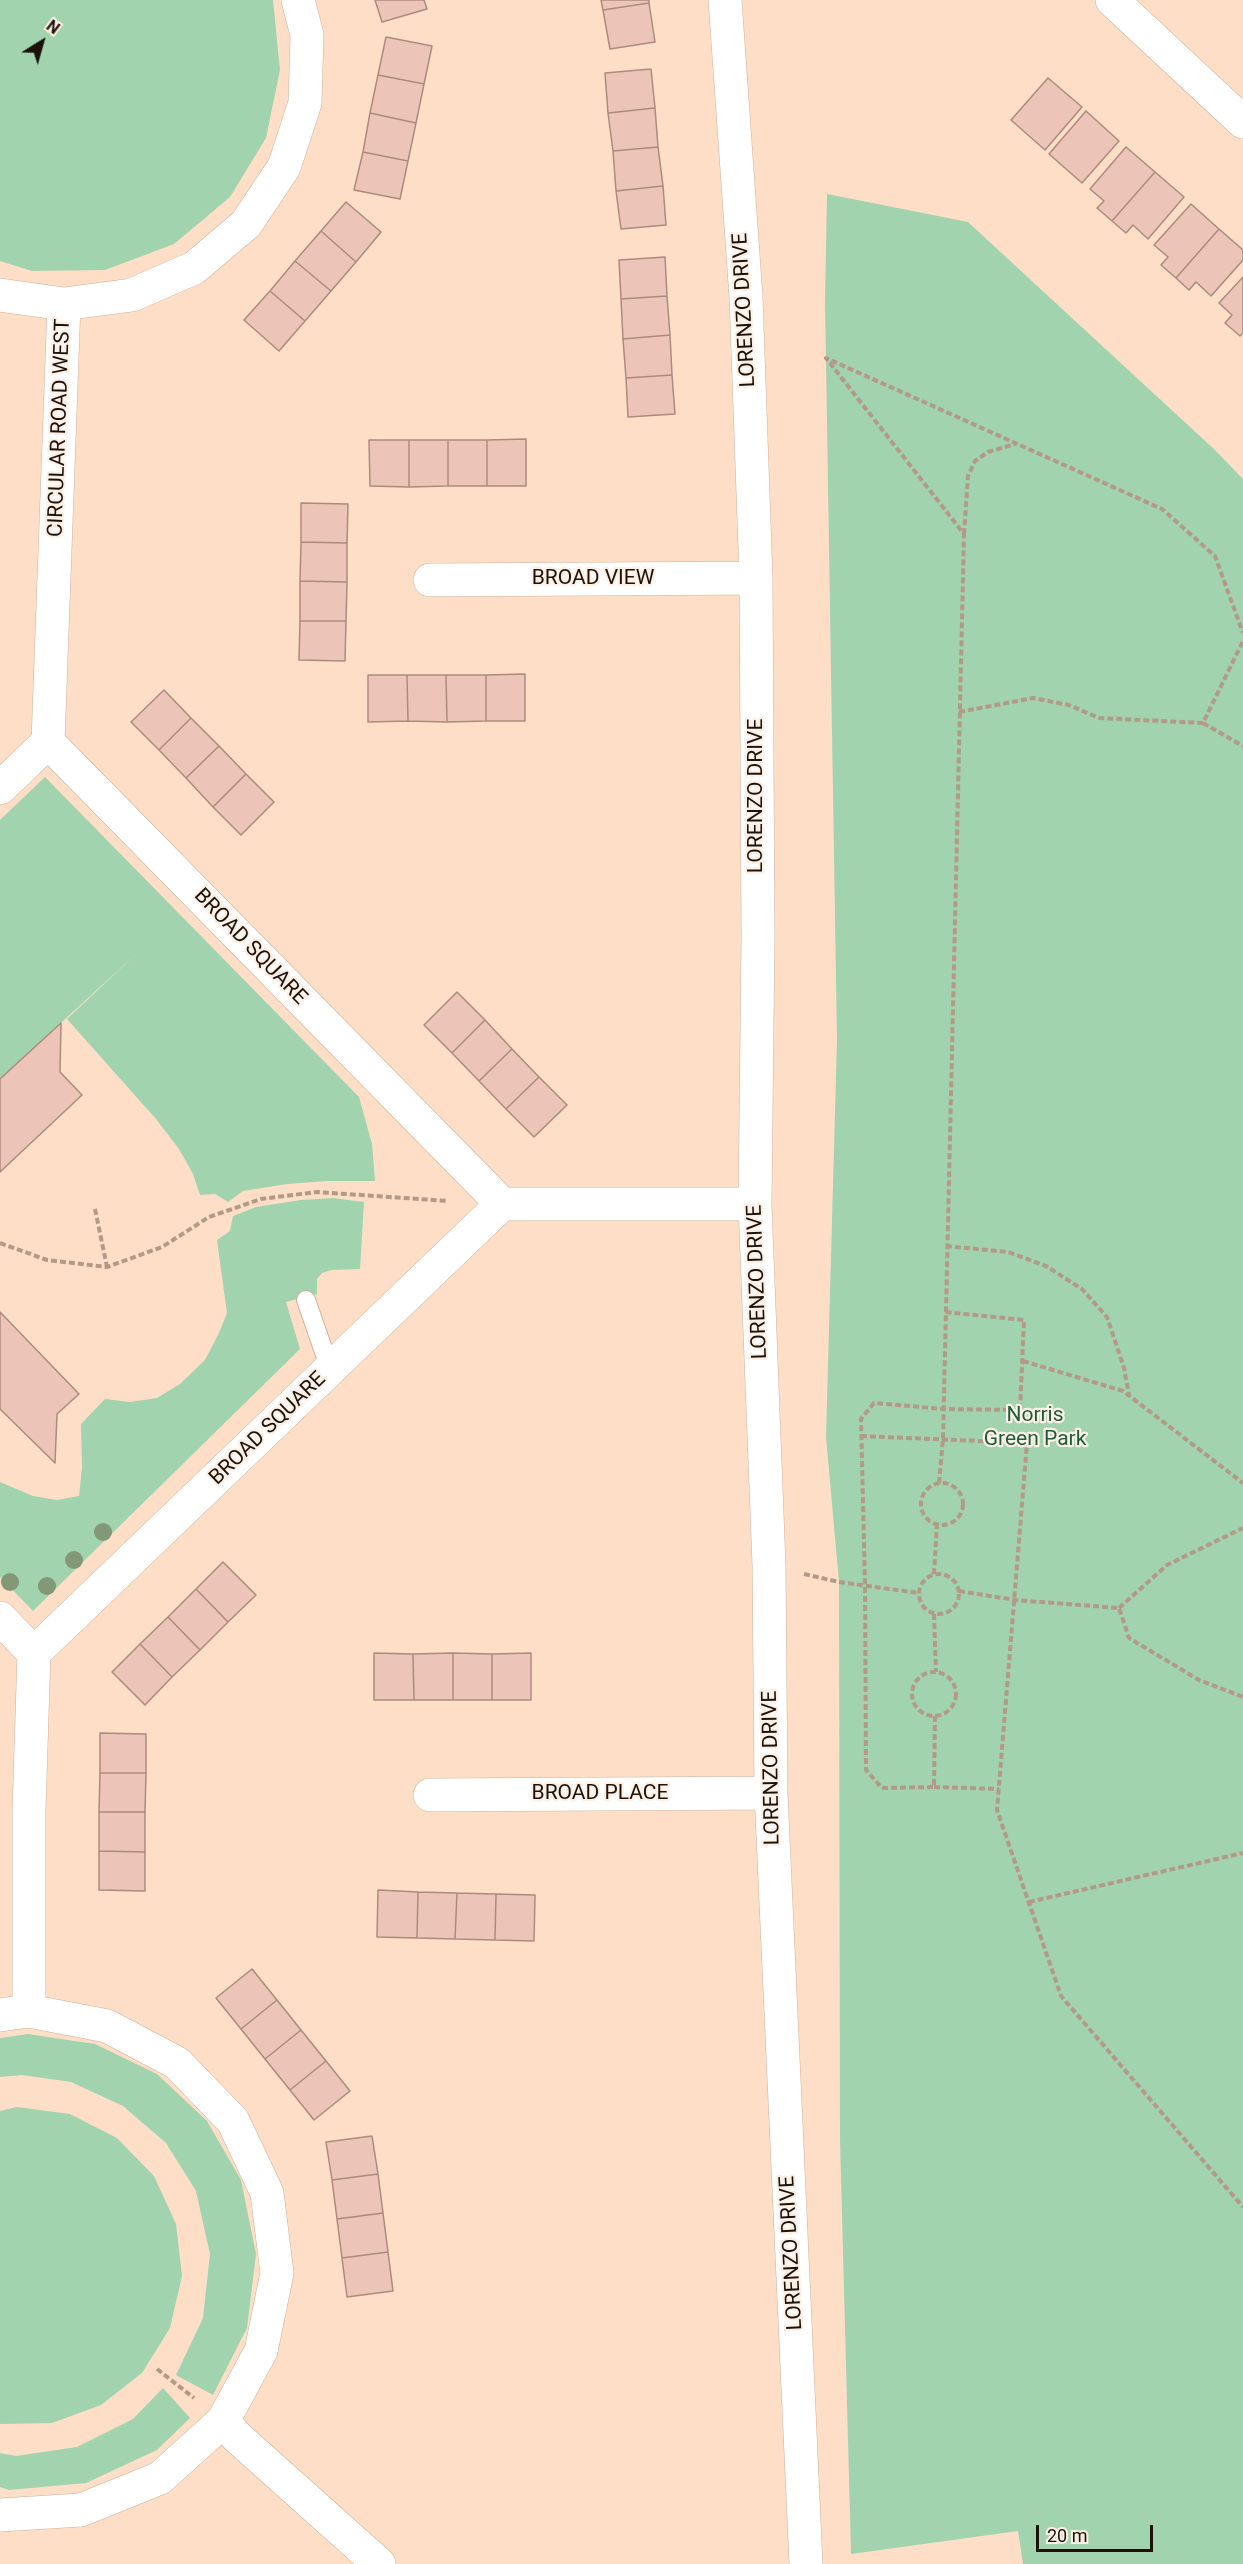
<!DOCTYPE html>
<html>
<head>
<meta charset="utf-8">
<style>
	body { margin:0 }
	#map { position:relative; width:1243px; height:2564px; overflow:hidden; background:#fedec6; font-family:Roboto,sans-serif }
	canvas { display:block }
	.north { position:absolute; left:12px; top:12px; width:60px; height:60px; -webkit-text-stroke:4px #fdf0e6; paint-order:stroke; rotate:37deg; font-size:16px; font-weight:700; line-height:24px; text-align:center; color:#1d120a }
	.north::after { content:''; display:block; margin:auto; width:21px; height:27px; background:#1d120a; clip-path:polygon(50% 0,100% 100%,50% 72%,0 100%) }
	.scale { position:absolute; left:1036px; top:2525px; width:117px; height:27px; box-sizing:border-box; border:3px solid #1d120a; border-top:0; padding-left:8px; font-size:18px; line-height:21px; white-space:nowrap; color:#1d120a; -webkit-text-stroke:4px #fdf0e6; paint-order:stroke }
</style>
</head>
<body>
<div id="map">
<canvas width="1243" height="2564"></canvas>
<div class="north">N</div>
<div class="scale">20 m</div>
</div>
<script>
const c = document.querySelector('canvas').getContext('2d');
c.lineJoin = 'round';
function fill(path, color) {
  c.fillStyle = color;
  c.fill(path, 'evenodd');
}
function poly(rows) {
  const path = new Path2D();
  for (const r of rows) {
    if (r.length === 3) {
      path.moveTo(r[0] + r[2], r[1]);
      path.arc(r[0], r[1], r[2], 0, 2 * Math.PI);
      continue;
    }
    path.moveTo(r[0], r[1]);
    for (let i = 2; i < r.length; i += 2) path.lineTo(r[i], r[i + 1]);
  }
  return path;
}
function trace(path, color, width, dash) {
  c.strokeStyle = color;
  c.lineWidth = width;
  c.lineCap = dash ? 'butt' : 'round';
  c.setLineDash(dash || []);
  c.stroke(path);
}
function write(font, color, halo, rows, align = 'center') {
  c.font = font + ' Roboto,sans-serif';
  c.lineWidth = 4.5;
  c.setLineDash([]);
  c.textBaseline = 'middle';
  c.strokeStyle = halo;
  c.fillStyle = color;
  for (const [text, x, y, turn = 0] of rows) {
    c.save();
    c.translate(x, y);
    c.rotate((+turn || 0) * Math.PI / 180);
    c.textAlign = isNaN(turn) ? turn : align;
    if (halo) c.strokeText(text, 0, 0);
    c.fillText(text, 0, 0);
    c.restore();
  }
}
fill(poly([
	[0,0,273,0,280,70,266,138,230,197,174,244,105,270,32,271,0,261],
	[827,194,968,222,1215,450,1243,479,1243,2564,1023,2564,1018,2531,851,2554,840,2139,839,1582,826,1437,837,1040,825,301],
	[45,777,359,1097,372,1144,375,1181,328,1181,287,1184,243,1191,228,1202,215,1194,200,1195,193,1174,179,1149,156,1119,67,1019,138,952,0,1079,0,820],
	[333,1198,364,1202,360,1269,331,1270,322,1273,317,1279,317,1294,286,1302,300,1349,33,1611,0,1577,0,1482,33,1496,57,1500,79,1496,82,1468,81,1424,105,1399,130,1402,157,1398,180,1384,205,1360,219,1333,227,1313,217,1240,230,1231,233,1216,256,1207,301,1200],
	[28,2034,95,2044,157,2074,207,2121,241,2180,256,2254,247,2328,213,2395,176,2375,203,2318,210,2254,196,2191,166,2143,123,2106,71,2082,22,2075,0,2077,0,2038],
	[17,2107,70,2114,117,2138,154,2176,176,2224,182,2276,170,2328,142,2373,101,2405,52,2423,0,2424,0,2111],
	[163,2388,190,2418,157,2450,86,2483,9,2490,0,2487,0,2453,16,2456,77,2447,133,2419]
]), '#a2d3af');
const building = poly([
	[375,0,424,0,427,9,382,22,375,0],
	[601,0,649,0,649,3,603,10,601,0],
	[649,3,655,42,610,49,603,10,649,3],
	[386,37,432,46,424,84,378,75,386,37],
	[651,69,655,108,608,113,605,73,651,69],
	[378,75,424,84,416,123,370,113,378,75],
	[1048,78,1082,107,1045,150,1011,120,1048,78],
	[655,108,658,147,613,151,608,113,655,108],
	[1086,111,1119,141,1082,183,1049,154,1086,111],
	[370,113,416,123,408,161,363,152,370,113],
	[658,147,663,186,616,191,613,151,658,147],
	[1126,147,1155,172,1112,221,1097,208,1104,201,1090,189,1126,147],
	[363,152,408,161,400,199,354,190,363,152],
	[1155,172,1184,197,1148,239,1133,225,1126,233,1112,221,1155,172],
	[663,186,666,225,621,229,616,191,663,186],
	[346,202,381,232,356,262,321,231,346,202],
	[1191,204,1219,229,1176,278,1161,265,1168,257,1154,245,1191,204],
	[1219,229,1243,250,1243,260,1211,296,1196,282,1189,290,1176,278,1219,229],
	[321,231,356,262,331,291,295,261,321,231],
	[665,257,667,296,621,299,619,260,665,257],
	[295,261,331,291,305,321,270,291,295,261],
	[1243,277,1243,333,1240,336,1225,323,1232,315,1219,303,1243,277],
	[270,291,305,321,279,351,244,320,270,291],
	[667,296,670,335,623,339,621,299,667,296],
	[670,335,672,375,626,378,623,339,670,335],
	[672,375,675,414,628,417,626,378,672,375],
	[526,439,526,486,487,486,487,440,526,439],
	[369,440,409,440,409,487,370,486,369,440],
	[409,440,448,440,448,486,409,487,409,440],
	[448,440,487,440,487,486,448,486,448,440],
	[301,503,348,504,347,543,301,542,301,503],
	[301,542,347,543,347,582,300,581,301,542],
	[300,581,347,582,346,621,300,621,300,581],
	[300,621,346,621,345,661,299,660,300,621],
	[525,674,525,721,486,721,486,675,525,674],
	[368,675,407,675,408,721,368,722,368,675],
	[407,675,446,675,447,722,408,721,407,675],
	[446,675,486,675,486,721,447,722,446,675],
	[164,690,191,718,159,750,131,722,164,690],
	[191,718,219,746,186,778,159,750,191,718],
	[219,746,246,774,213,807,186,778,219,746],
	[246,774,274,802,241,835,213,807,246,774],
	[457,992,485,1020,452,1053,424,1025,457,992],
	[485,1020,512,1049,479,1081,452,1053,485,1020],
	[61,1023,60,1072,82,1095,0,1172,0,1079,61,1023],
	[512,1049,539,1077,506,1109,479,1081,512,1049],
	[539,1077,567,1105,534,1137,506,1109,539,1077],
	[0,1312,79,1394,57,1414,55,1463,0,1409,0,1312],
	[223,1562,256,1595,228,1622,196,1589,223,1562],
	[196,1589,228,1622,200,1650,168,1617,196,1589],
	[168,1617,200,1650,172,1677,140,1644,168,1617],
	[140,1644,172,1677,145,1705,112,1672,140,1644],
	[374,1653,413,1654,414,1700,374,1700,374,1653],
	[453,1653,453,1700,414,1700,413,1654,453,1653],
	[453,1653,492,1654,492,1700,453,1700,453,1653],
	[531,1653,531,1700,492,1700,492,1654,531,1653],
	[100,1733,146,1734,146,1773,100,1773,100,1733],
	[100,1773,146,1773,145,1812,99,1812,100,1773],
	[99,1812,145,1812,145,1852,99,1851,99,1812],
	[99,1851,145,1852,145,1891,99,1890,99,1851],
	[378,1890,418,1892,417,1938,377,1937,378,1890],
	[418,1892,457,1893,455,1939,417,1938,418,1892],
	[457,1893,496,1894,495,1940,455,1939,457,1893],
	[496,1894,535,1895,534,1941,495,1940,496,1894],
	[252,1969,277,2000,241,2029,216,1998,252,1969],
	[277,2000,301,2030,265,2059,241,2029,277,2000],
	[301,2030,326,2061,290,2090,265,2059,301,2030],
	[326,2061,350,2091,314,2120,290,2090,326,2061],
	[372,2136,378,2174,332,2180,326,2142,372,2136],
	[378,2174,383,2213,337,2219,332,2180,378,2174],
	[383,2213,388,2252,342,2258,337,2219,383,2213],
	[388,2252,393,2291,347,2297,342,2258,388,2252]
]);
fill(building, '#ecc5b8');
trace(building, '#ae8a7e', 1.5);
const lane = poly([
	[306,1300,330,1369]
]);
const street = poly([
	[725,0,746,297,756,578,758,936,755,1204,769,1565,771,1793,806,2564],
	[1112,0,1243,122],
	[0,295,64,304,132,295,194,268,246,224,284,167,305,103,307,35,298,0],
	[430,580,756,578],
	[48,742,64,304],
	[0,788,48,742,502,1204,34,1653,0,1618],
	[502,1204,755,1204],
	[430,1795,771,1793],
	[29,2011,29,1811,34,1653],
	[0,2015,29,2011,107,2026,177,2063,233,2121,267,2193,277,2273,261,2351,223,2421,160,2478,81,2510,0,2515],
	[223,2421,237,2437,379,2564]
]);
trace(lane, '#cfb199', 20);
trace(street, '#cfb199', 34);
trace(poly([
	[964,534,968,476,975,461,988,452,1015,444],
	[959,712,1033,698,1069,705,1099,718,1203,723,1243,641],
	[1203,723,1243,746],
	[95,1209,107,1267],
	[0,1243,47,1260,107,1267,162,1247,209,1217,261,1199,317,1192,448,1201],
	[946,1246,1008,1252,1046,1266,1082,1289,1107,1317,1124,1368,1129,1395],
	[1023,1361,1123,1391,1243,1483],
	[861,1436,1027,1443,997,1810,1061,1996,1243,2207],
	[942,1504,21],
	[939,1483,943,1439,964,534,826,358,1162,509,1215,556,1243,633],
	[939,1594,20],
	[804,1574,839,1582,919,1593],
	[934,1574,937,1524],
	[959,1591,1015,1600,1119,1608,1129,1638,1199,1680,1243,1697],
	[1119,1608,1167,1565,1243,1528],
	[934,1614,936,1672],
	[934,1694,22],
	[935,1716,934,1787,882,1788,866,1770,865,1585,861,1419,874,1403,944,1409,1020,1410,1024,1320,945,1312],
	[934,1787,999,1789],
	[1029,1902,1243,1853],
	[157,2369,194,2398]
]), '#b39a87', 4, [6, 3]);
trace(lane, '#fff', 18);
trace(street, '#fff', 33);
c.fillStyle = '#829877';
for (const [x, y] of [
	[103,1532],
	[74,1560],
	[10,1582],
	[47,1586]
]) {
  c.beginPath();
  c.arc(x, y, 9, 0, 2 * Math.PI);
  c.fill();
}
write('21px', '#1d120a', '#fdf0e6', [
	["LORENZO DRIVE",745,310,-93],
	["CIRCULAR ROAD WEST",60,428,-88],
	["BROAD VIEW",593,579],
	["LORENZO DRIVE",757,796,-90],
	["BROAD SQUARE",250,947,46],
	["LORENZO DRIVE",758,1282,-92],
	["BROAD SQUARE",268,1429,-44],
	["LORENZO DRIVE",772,1768,-91],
	["BROAD PLACE",600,1794],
	["LORENZO DRIVE",792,2253,-93]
]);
write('21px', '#1d5e37', '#fdf0e6', [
	["Norris",1035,1416],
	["Green Park",1035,1440]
]);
</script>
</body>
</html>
